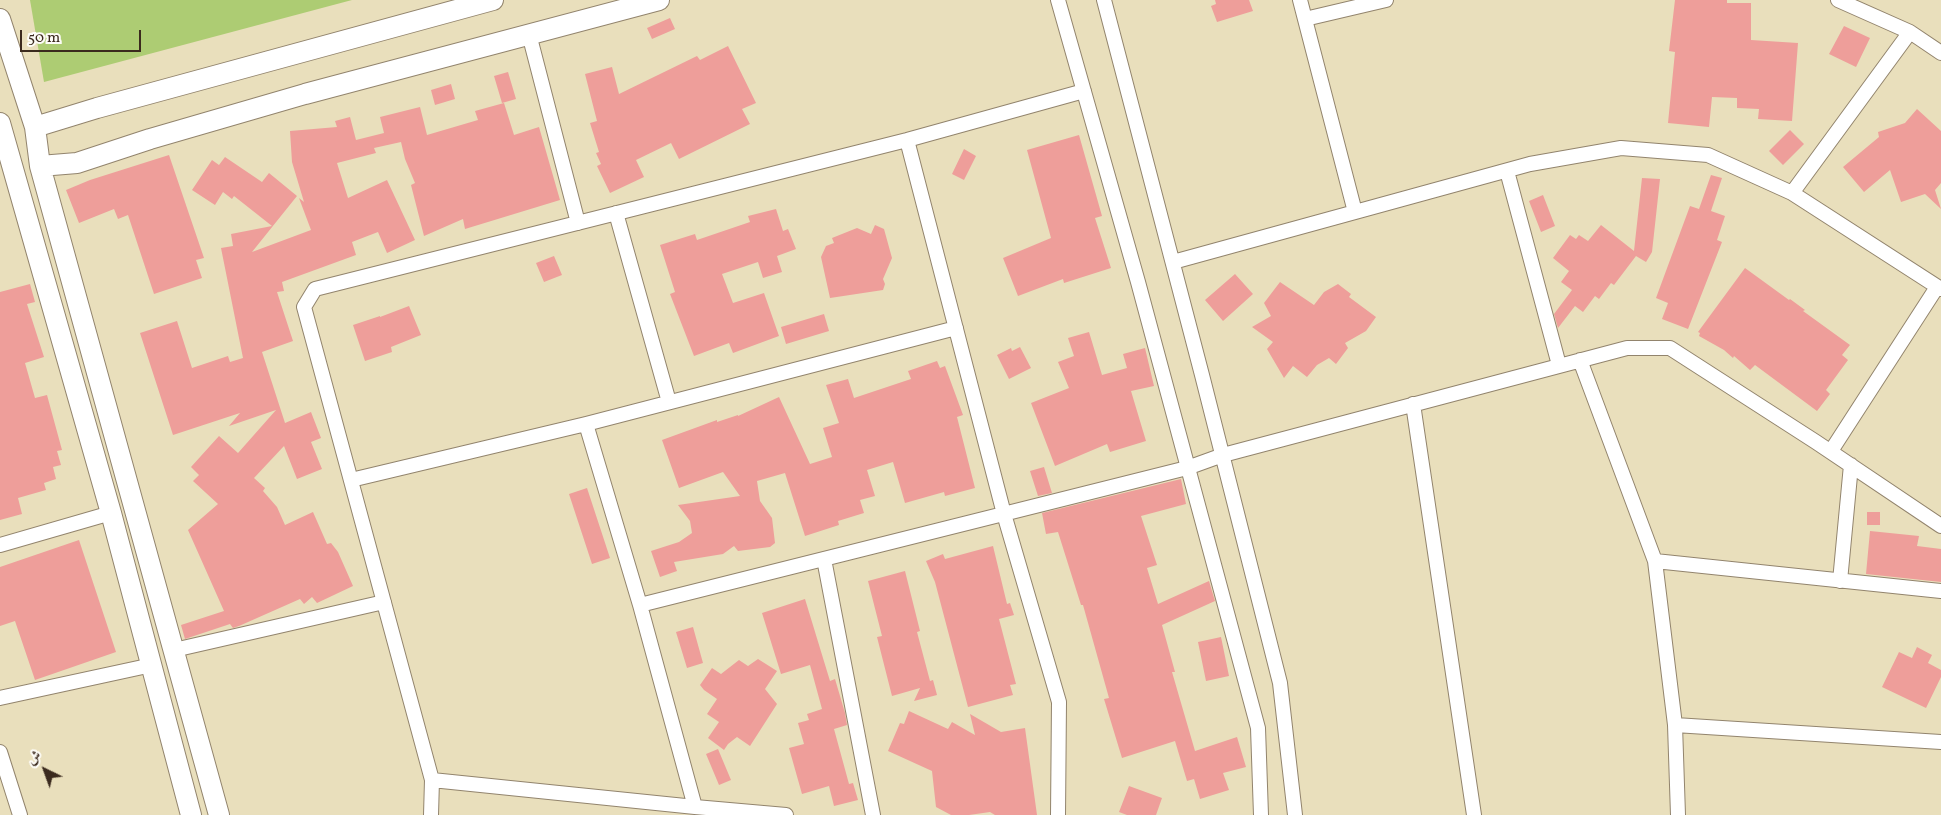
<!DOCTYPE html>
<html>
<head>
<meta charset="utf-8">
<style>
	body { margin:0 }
	#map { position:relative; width:1941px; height:815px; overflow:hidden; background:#e9dfbc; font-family:Vollkorn,Amiri,serif }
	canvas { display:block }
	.north { position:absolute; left:20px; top:745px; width:50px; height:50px; -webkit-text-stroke:4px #fdfcf7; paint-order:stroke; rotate:318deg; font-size:14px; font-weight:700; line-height:20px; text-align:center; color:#3b2a1e }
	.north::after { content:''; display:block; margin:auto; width:18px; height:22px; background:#3b2a1e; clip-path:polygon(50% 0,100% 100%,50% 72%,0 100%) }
	.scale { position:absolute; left:20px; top:30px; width:121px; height:22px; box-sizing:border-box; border:2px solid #3b2a1e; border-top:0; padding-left:6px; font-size:15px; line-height:18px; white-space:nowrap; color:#3b2a1e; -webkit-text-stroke:4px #fdfcf7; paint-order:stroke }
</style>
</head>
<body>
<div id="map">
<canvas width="1941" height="815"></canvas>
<div class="north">ش</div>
<div class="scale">50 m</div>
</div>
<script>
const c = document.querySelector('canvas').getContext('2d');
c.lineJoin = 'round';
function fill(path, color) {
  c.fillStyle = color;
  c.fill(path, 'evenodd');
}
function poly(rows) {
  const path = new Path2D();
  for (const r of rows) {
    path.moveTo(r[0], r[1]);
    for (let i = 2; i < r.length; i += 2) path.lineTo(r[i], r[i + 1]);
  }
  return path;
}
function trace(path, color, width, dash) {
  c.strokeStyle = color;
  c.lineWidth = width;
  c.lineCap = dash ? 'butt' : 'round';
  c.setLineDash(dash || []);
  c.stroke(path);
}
fill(poly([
	[30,0,352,0,44,82]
]), '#adcc73');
fill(poly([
	[1215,0,1249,0,1253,11,1217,22,1211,6,1216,4],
	[1675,0,1727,0,1727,3,1751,3,1751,40,1798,43,1792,121,1758,119,1759,109,1737,108,1737,98,1712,97,1709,127,1668,123,1675,52,1669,51],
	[670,18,675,29,652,39,647,28],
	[1844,26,1870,38,1856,67,1829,54],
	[728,46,756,103,742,109,750,124,679,159,671,143,636,160,644,177,610,193,597,166,601,164,596,153,599,152,590,123,597,121,585,74,612,67,619,94,697,56,700,60],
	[508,72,516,99,502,103,494,76],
	[451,84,455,99,435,105,431,90],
	[504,103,514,135,539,127,560,200,465,229,463,219,424,236,411,185,415,183,405,159,401,142,374,148,376,153,337,163,348,198,387,180,415,240,387,253,378,232,352,242,356,255,282,282,284,291,277,292,293,341,262,352,285,423,311,412,321,438,311,442,322,469,297,479,284,446,254,478,265,488,263,491,277,507,285,525,313,512,327,544,331,543,338,552,353,586,317,603,312,597,304,604,300,599,239,626,233,628,230,624,185,639,181,625,224,611,188,530,218,504,193,481,199,475,191,467,219,436,238,453,276,410,229,426,240,413,173,435,140,333,177,321,192,368,228,356,230,362,243,358,221,248,233,246,231,234,272,226,234,196,232,199,223,192,215,205,192,190,212,160,219,165,225,157,262,182,269,173,297,196,252,252,311,230,299,198,304,202,292,162,290,131,337,127,335,121,350,117,356,140,384,133,380,117,420,107,427,135,478,120,475,111],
	[1917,109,1941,131,1941,183,1935,190,1941,209,1925,194,1901,202,1890,170,1864,192,1843,167,1879,137,1878,132,1905,123],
	[1790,130,1804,144,1783,165,1769,151],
	[1079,135,1102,216,1095,218,1111,268,1064,283,1063,279,1018,296,1003,258,1051,238,1027,150],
	[964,149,976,156,964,180,952,174],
	[169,155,204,258,196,260,202,278,154,294,128,215,118,219,114,209,79,223,66,190,90,180],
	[1711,175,1722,178,1711,211,1725,216,1717,240,1722,242,1688,329,1662,319,1668,303,1656,298,1690,206,1699,209],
	[1642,178,1660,179,1652,252,1646,262,1636,256,1614,285,1611,283,1599,299,1595,296,1583,312,1575,306,1558,328,1554,314,1572,290,1561,282,1569,271,1553,258,1570,235,1576,239,1579,235,1588,241,1601,225,1634,251],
	[1543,195,1555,226,1541,232,1529,201],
	[776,209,783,231,788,229,796,249,777,256,782,272,763,278,758,262,722,274,733,303,764,293,779,336,733,353,729,343,694,356,670,294,675,292,660,245,695,234,697,240,750,222,748,216],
	[875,225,884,229,892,258,883,279,885,284,883,290,830,298,821,257,826,246,834,243,832,238,857,228,871,234],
	[554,256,562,275,544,282,536,263],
	[1745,268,1789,300,1790,299,1805,310,1803,311,1850,345,1842,355,1848,360,1826,390,1830,394,1817,411,1755,365,1750,370,1734,356,1733,358,1724,350,1699,336,1700,333,1698,332],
	[1235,274,1253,294,1223,321,1205,300],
	[1280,282,1314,305,1324,292,1338,284,1351,294,1349,297,1376,317,1366,331,1345,343,1348,348,1336,364,1329,358,1317,365,1307,377,1293,366,1284,378,1267,349,1273,342,1252,327,1271,316,1264,303],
	[30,284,35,302,27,304,44,357,25,363,35,398,47,395,62,450,57,451,61,465,53,467,56,479,44,483,46,490,18,498,22,514,0,520,0,292],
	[409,306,421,335,391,347,392,352,365,361,353,325,380,316,380,317],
	[824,314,829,331,786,344,781,327],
	[1089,332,1102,375,1127,368,1123,354,1145,348,1154,386,1131,391,1146,441,1110,452,1107,444,1055,466,1031,403,1069,388,1058,362,1074,356,1068,338],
	[1020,347,1031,368,1009,379,997,355,1011,348,1012,351],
	[937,361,940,368,945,366,963,415,957,417,975,488,945,496,944,492,905,503,893,462,867,470,875,496,860,500,864,513,838,521,839,525,805,536,785,473,757,481,760,501,772,518,775,543,770,547,738,551,734,546,723,554,674,562,677,571,660,577,651,551,679,542,692,533,690,521,678,505,740,496,723,472,679,488,662,440,717,420,717,422,738,415,738,416,779,397,810,464,832,457,823,428,839,423,826,385,848,379,854,398,911,379,908,371],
	[1044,467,1052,493,1038,496,1030,471],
	[1181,479,1186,504,1141,516,1157,565,1147,568,1158,604,1209,581,1215,601,1162,625,1175,672,1172,672,1195,751,1237,737,1246,767,1223,773,1229,790,1200,799,1194,779,1187,781,1175,741,1122,758,1104,699,1109,698,1083,605,1081,605,1058,532,1046,534,1042,513],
	[587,488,610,558,592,564,569,494],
	[1867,512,1880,512,1880,525,1867,525],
	[1870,531,1919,536,1917,546,1941,549,1941,582,1866,574],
	[79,540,116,652,35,680,15,621,0,626,0,567],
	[993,546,1007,604,1010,603,1014,615,999,619,1016,684,1010,685,1013,695,968,707,935,582,926,561,943,554,945,559],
	[905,571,920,631,917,632,930,681,933,680,937,695,914,701,920,688,892,696,877,637,882,636,868,581],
	[805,599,830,681,835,679,845,713,847,725,834,729,849,784,853,783,858,800,834,806,829,786,802,794,789,748,804,744,798,723,809,720,807,714,822,709,810,665,781,674,762,613],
	[693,627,703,663,687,668,676,632],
	[1221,637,1229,676,1206,681,1198,642],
	[1917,647,1932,655,1928,663,1941,670,1941,677,1926,708,1882,687,1899,652,1912,658],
	[758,659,777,671,765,689,777,704,750,746,737,737,728,744,724,750,708,738,719,722,707,714,717,699,704,690,700,685,712,668,721,674,739,660,748,666],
	[909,711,948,729,952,722,975,735,970,714,1001,732,1025,728,1037,815,995,815,990,812,969,815,951,815,936,807,932,771,888,751,900,723,904,724],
	[718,749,731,780,719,785,706,754],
	[1129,786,1162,798,1156,815,1127,815,1119,812]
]), '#ee9e9a');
const street = poly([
	[1058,0,1138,282,1258,728,1261,815],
	[1104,0,1202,375,1280,683,1295,815],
	[1300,0,1355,212],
	[1838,0,1910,32],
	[1305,19,1386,0],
	[529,34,578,223],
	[907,140,1004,514,1059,702,1058,815],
	[1507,171,1559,365],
	[1792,193,1910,32,1941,53],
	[616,213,669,402],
	[1173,262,1530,164,1621,148,1708,155,1792,193,1941,289],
	[1580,360,1655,561,1675,725,1678,815],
	[1413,404,1474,815],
	[586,424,640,605,695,807],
	[1831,451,1937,287],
	[351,480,586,424,956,328],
	[0,545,111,513],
	[824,559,873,815],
	[1655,561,1941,591],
	[1840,581,1851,465],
	[640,605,1187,468,1223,455,1627,348,1670,348,1816,442,1941,526],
	[174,650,384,602],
	[0,698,152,665],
	[1675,725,1941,742],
	[0,752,20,815],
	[432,780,695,807,786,815],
	[431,815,432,780,304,307,315,289,907,140,1084,91]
]);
const secondary = poly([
	[0,19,35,127,40,166,219,815],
	[0,123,111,513,191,815],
	[35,127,97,108,493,0],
	[40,166,77,163,150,139,305,94,659,0]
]);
trace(street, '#92846d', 16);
trace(secondary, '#92846d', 22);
trace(street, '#fff', 14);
trace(secondary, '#fff', 20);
</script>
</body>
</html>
